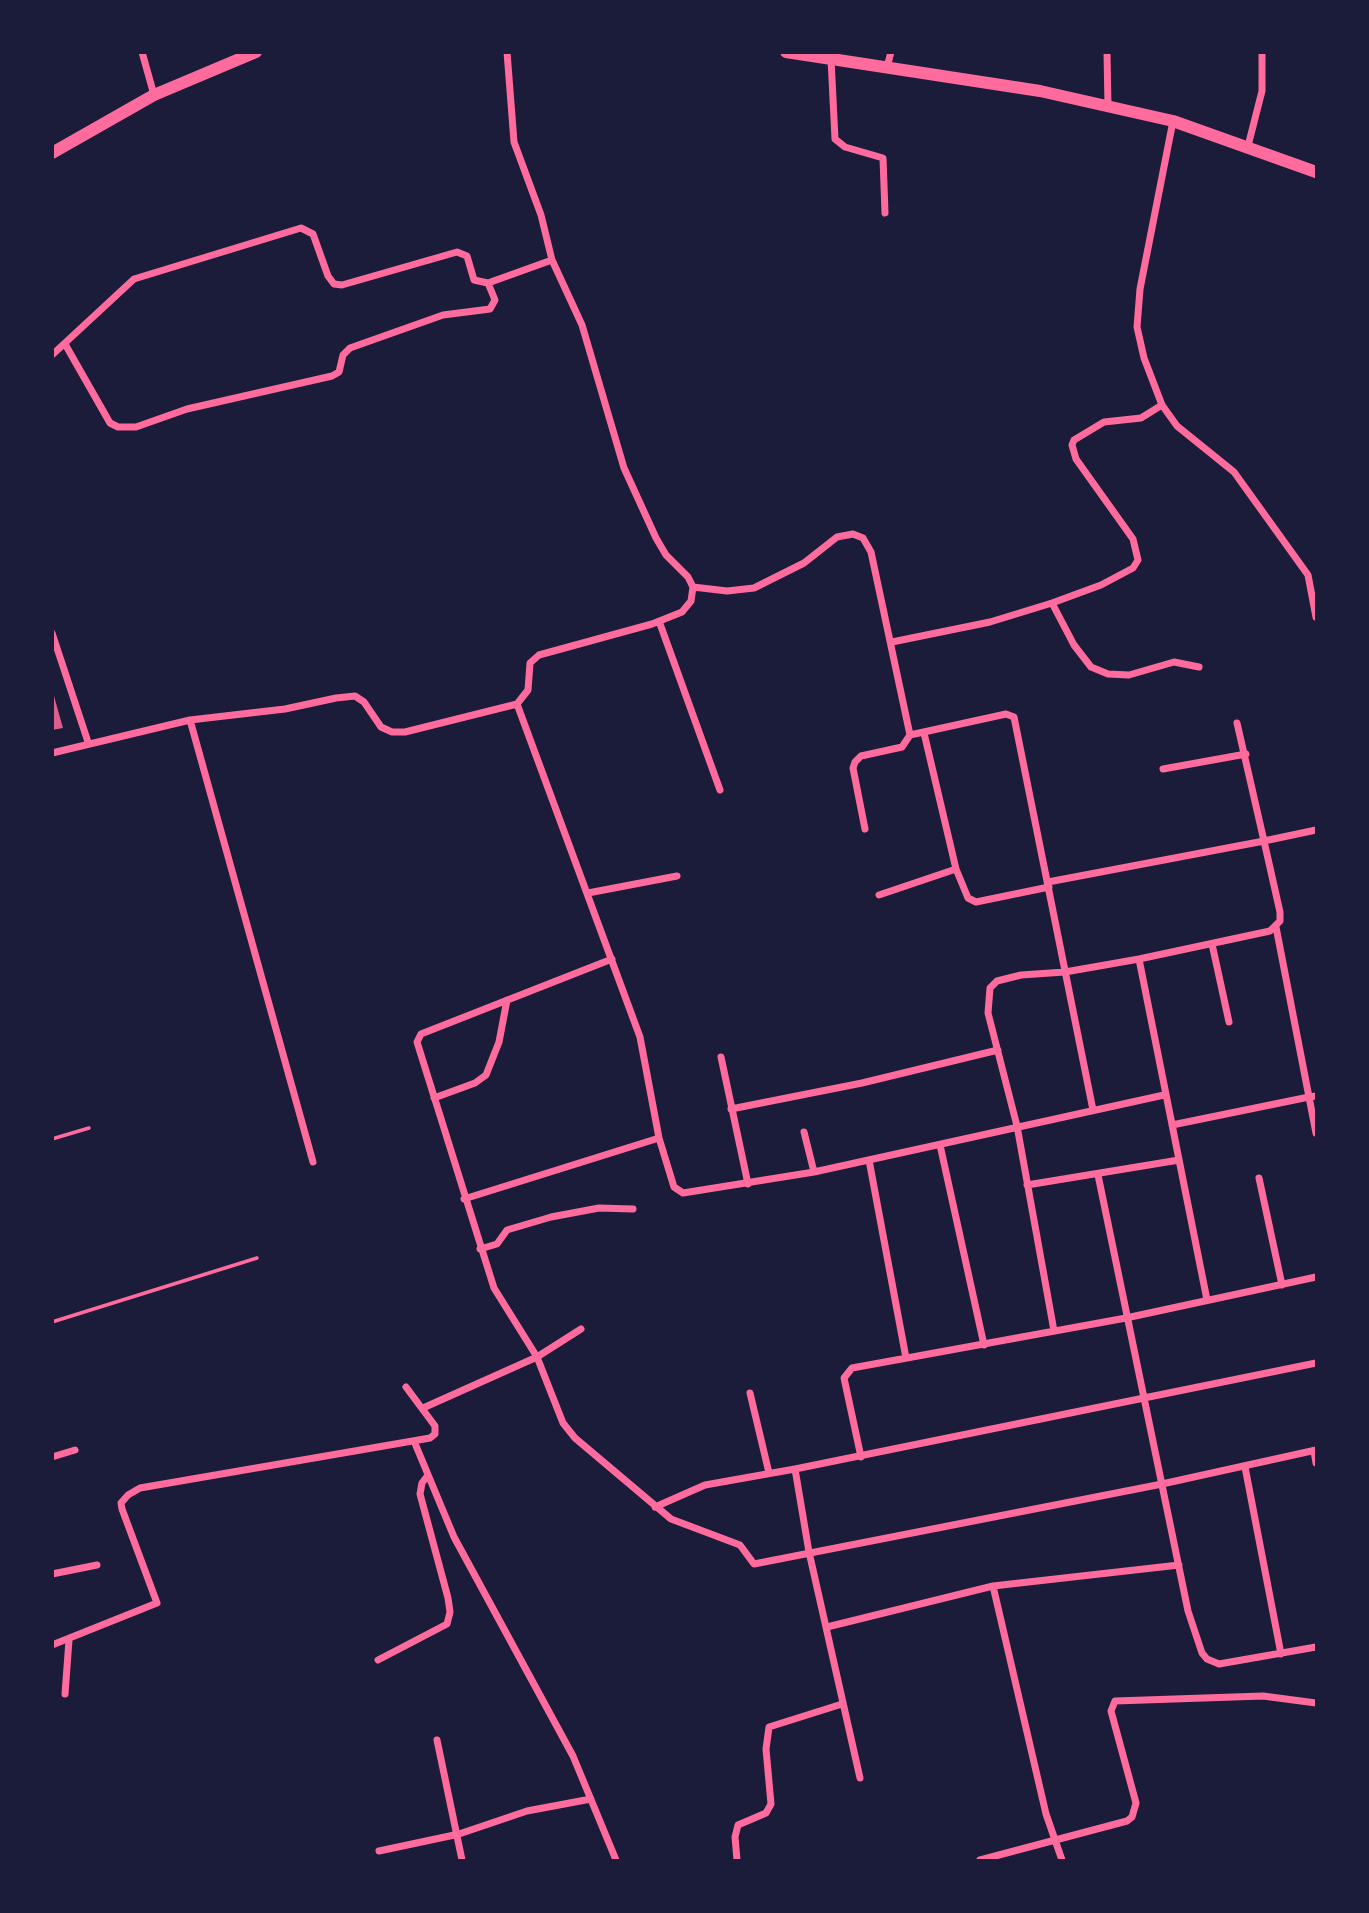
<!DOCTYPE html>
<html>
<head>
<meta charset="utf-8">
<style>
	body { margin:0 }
	#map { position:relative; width:1369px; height:1913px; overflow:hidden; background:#1b1b3a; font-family:Literata,serif }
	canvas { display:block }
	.frame { position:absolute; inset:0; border:54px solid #1b1b3a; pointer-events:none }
</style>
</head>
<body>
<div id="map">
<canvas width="1369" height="1913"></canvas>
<div class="frame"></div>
</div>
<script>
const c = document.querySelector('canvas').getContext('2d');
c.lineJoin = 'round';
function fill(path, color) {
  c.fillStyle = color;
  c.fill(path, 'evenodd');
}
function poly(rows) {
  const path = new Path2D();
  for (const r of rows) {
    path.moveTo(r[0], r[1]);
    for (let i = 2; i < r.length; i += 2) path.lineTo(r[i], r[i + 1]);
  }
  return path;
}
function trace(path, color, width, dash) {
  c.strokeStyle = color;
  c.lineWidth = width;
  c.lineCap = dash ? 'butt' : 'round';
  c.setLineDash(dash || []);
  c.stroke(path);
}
fill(poly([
	[52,689,63,728,52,730]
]), '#dd5f8e');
trace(poly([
	[52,1139,89,1128]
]), '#ff6b9d', 3.5);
trace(poly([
	[52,1322,257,1258]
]), '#ff6b9d', 3.5);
trace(poly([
	[142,52,154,95],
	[507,52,514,142,541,215,552,260,582,325,624,468,656,538,666,555,688,577,693,587,691,601,682,612,652,624,539,655,530,663,528,690,517,704],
	[1107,52,1108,106],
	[831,59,835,139,845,147,883,158,885,213],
	[887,67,891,52],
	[1173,121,1140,289,1137,327,1144,358,1162,405,1177,426,1234,472,1308,575,1316,617],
	[1248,146,1262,91,1262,52],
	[65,344,110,423,118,427,136,427,187,409,332,376,339,372,343,355,350,348,443,315,490,309,495,300,488,283],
	[52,355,134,279,301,228,313,234,328,276,334,284,342,285,457,252,467,256,474,280,488,283,552,260],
	[693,587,727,591,754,588,804,563,837,537,853,534,863,538,871,552,910,735,1006,714,1014,717,1093,1110],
	[1052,603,1074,645,1091,667,1108,674,1129,675,1174,662,1199,667],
	[659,621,720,790],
	[52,633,88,742],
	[892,642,990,622,1052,603,1101,585,1133,568,1138,560,1133,539,1076,459,1072,445,1074,440,1104,422,1141,418,1162,405],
	[190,720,313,1162],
	[1237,723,1264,841,1316,830],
	[924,733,956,869,968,898,976,902,1049,887],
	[52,753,190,720,285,709,336,698,355,696,364,702,381,727,392,732,405,732,517,704,640,1037,659,1138,674,1187,683,1193,814,1172,1164,1095],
	[1163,769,1246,754],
	[865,829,853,768,855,762,861,756,902,747,910,735],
	[1048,882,1264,841,1280,912,1280,921,1270,931,1139,959,1065,972,1021,975,997,981,990,988,988,1013,1017,1126,1054,1331],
	[588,893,677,876],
	[879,895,956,869],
	[1212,944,1229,1022],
	[612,959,421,1034,417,1042,494,1288,537,1357,563,1423,575,1438,671,1519,740,1545,754,1564,1162,1484,1316,1450],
	[1139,959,1207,1300],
	[721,1057,748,1184],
	[1316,1096,1309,1097,1316,1133],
	[434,1098,475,1083,486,1075,499,1042,507,1000],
	[731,1109,862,1083,998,1050],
	[1172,1125,1309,1097,1276,927],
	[804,1132,814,1172],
	[940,1145,984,1345],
	[869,1160,906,1358],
	[1098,1175,1188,1611,1202,1653,1207,1659,1219,1664,1316,1647],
	[1259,1178,1282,1285],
	[1027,1185,1179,1160],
	[464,1199,659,1138],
	[480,1249,497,1244,507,1230,551,1217,599,1208,633,1209],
	[750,1393,769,1473],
	[423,1408,537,1357,581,1329],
	[414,1441,454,1537,573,1756,616,1860],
	[1314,1451,1316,1463],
	[52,1457,75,1450],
	[861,1457,844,1378,852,1368,1126,1318,1316,1277],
	[1245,1467,1281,1654],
	[655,1507,705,1485,795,1469],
	[52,1574,97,1565],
	[993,1586,1046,1814,1062,1860],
	[827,1627,993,1586,1179,1565],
	[52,1645,157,1603,122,1509,121,1503,128,1495,140,1488,430,1438,435,1434,435,1426,406,1387],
	[378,1660,447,1624,450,1612,448,1598,420,1494,422,1483,428,1475],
	[65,1694,69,1640],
	[437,1740,462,1860],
	[860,1778,809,1552,795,1469,1316,1363],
	[379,1851,459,1834,527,1811,591,1799],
	[737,1860,735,1837,738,1825,766,1813,771,1804,766,1749,769,1727,842,1704],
	[980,1860,1127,1821,1132,1817,1136,1803,1111,1711,1115,1701,1263,1696,1316,1703]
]), '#ff6b9d', 7);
trace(poly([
	[786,52,1040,91,1173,121,1316,172],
	[52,153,154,95,256,52]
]), '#ff6b9d', 12);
</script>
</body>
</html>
